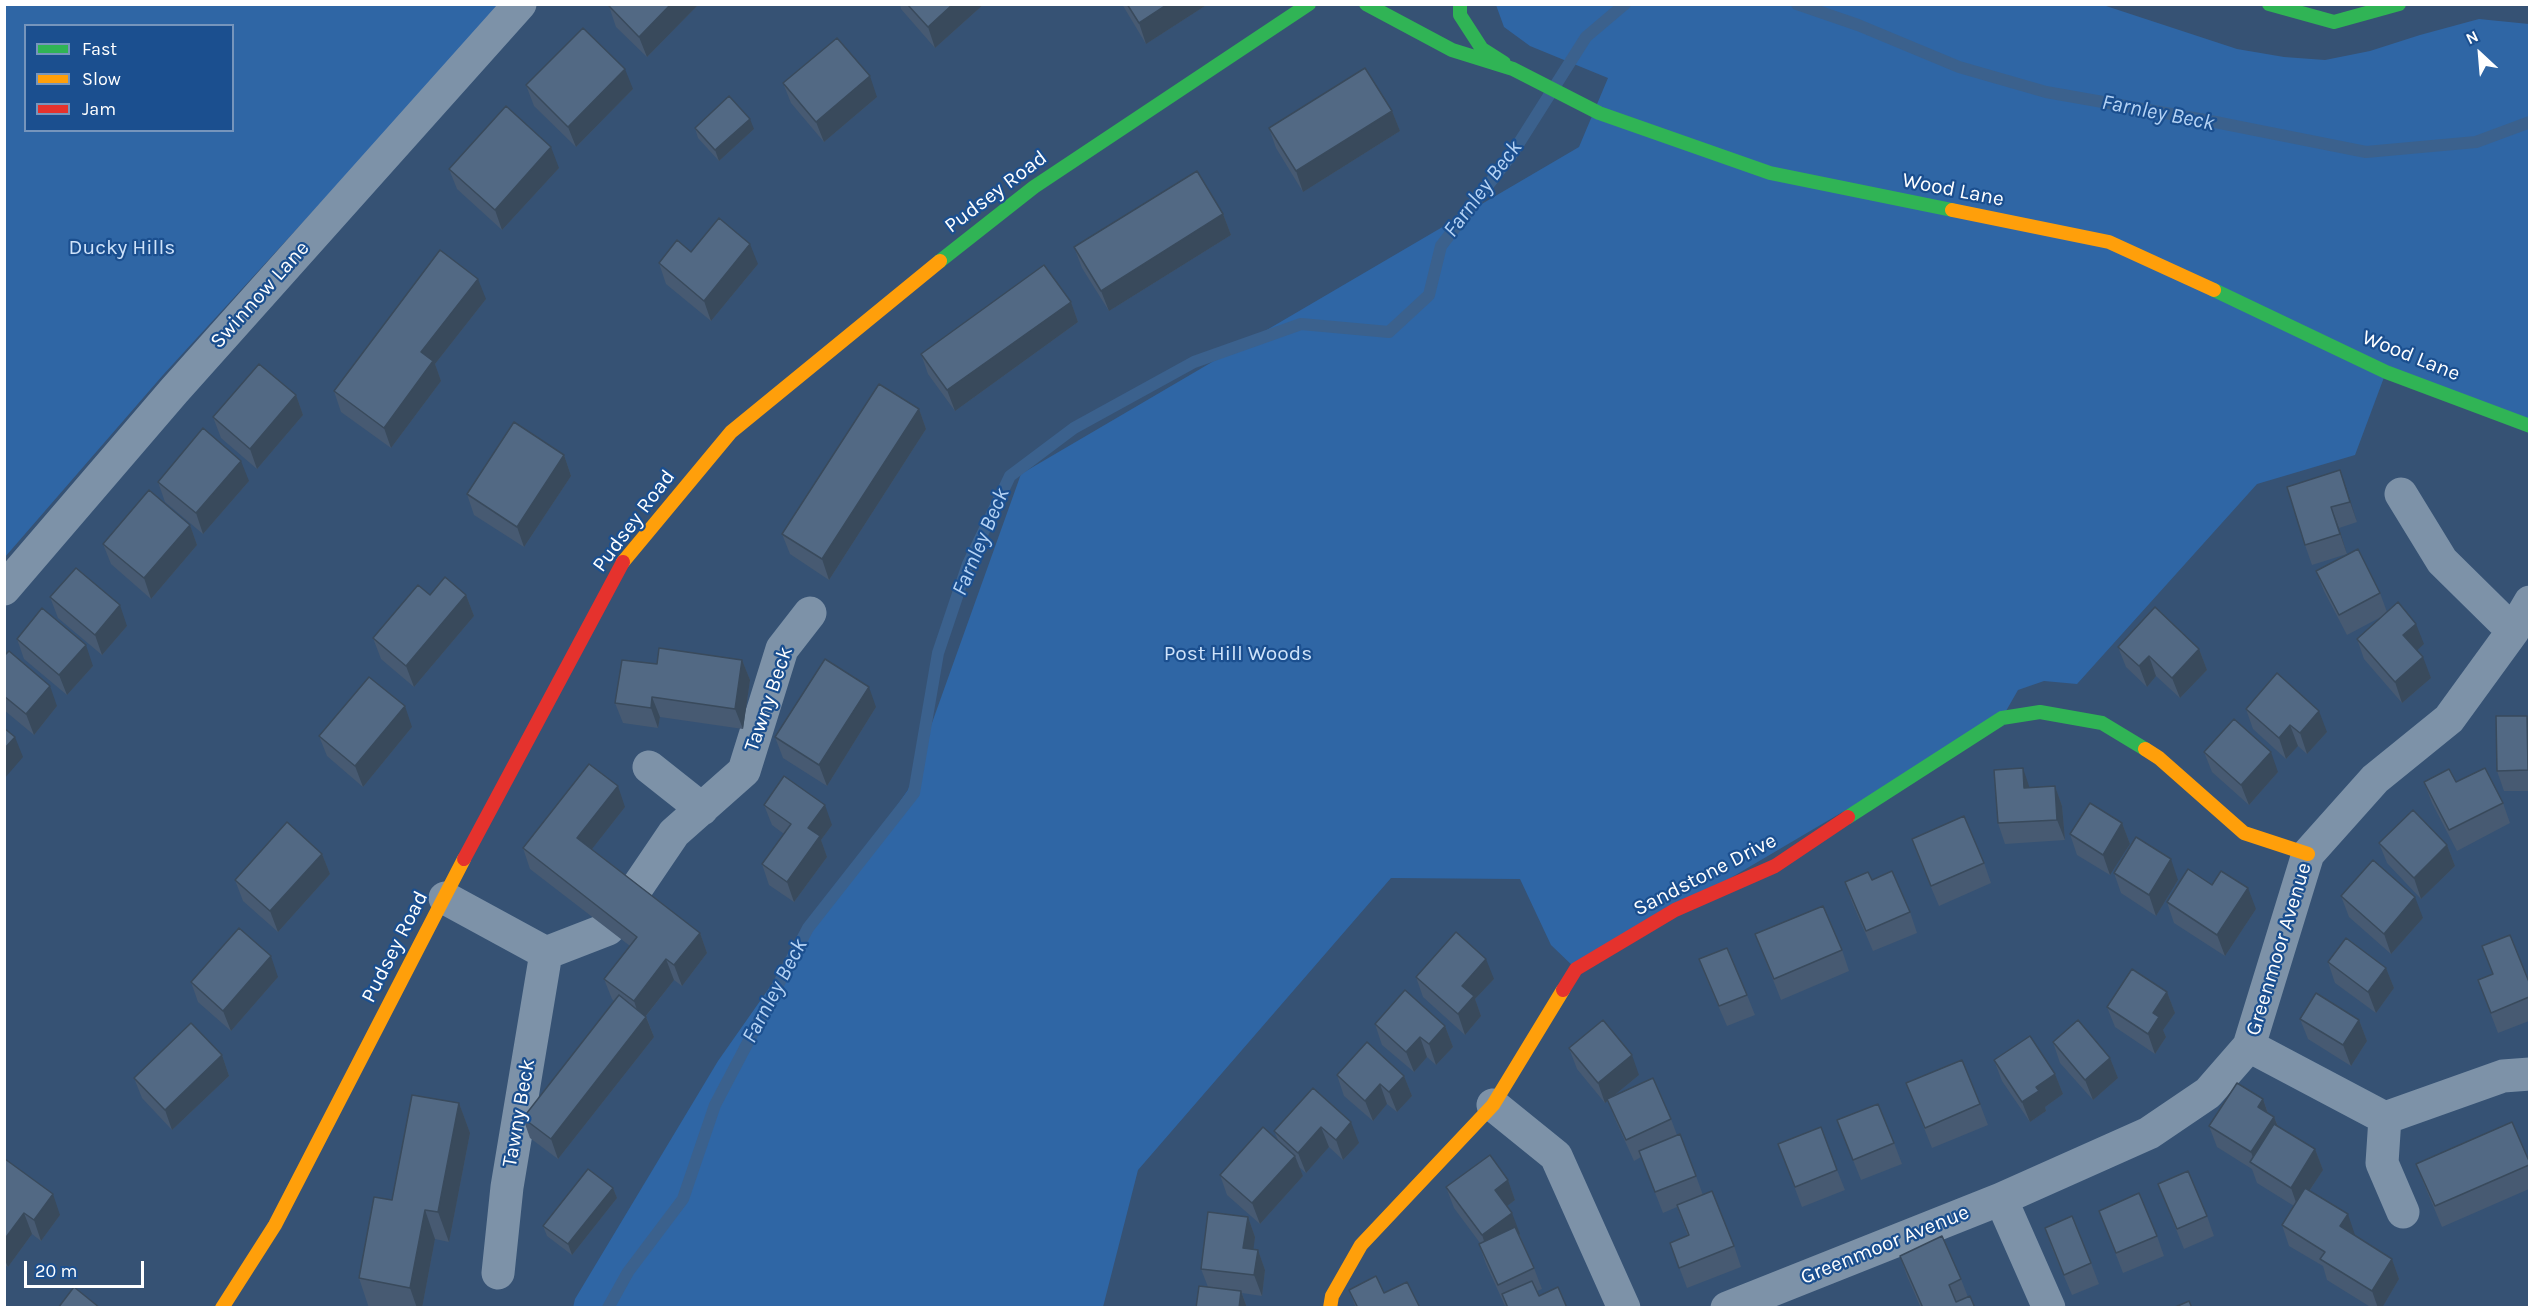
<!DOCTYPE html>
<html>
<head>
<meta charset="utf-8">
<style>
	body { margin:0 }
	#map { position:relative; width:2534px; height:1312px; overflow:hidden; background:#365274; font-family:Karla,sans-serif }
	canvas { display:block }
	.frame { position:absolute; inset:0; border:6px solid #fff; pointer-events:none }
	.legend { position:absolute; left:24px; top:24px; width:210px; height:108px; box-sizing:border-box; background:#1b4f8f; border:2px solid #7695bc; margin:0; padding:8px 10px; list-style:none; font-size:18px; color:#fff }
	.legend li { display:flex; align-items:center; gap:12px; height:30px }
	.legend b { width:30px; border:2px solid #7695bc }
	.north { position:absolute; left:2450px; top:24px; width:60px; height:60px; -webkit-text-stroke:4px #1b4f8f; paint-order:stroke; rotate:334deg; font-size:16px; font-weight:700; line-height:24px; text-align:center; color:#fff }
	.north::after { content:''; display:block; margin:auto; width:21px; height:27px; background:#fff; clip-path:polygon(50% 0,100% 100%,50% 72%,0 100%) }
	.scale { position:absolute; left:24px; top:1261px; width:120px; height:27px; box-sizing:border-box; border:3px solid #fff; border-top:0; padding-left:8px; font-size:18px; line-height:21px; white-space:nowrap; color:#fff; -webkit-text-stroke:4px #1b4f8f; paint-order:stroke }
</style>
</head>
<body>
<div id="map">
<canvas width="2534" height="1312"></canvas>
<div class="frame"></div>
<ul class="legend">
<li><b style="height:8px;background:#30b455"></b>Fast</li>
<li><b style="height:8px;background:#ff9f0a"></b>Slow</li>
<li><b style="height:8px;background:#e5322d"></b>Jam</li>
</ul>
<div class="north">N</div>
<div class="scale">20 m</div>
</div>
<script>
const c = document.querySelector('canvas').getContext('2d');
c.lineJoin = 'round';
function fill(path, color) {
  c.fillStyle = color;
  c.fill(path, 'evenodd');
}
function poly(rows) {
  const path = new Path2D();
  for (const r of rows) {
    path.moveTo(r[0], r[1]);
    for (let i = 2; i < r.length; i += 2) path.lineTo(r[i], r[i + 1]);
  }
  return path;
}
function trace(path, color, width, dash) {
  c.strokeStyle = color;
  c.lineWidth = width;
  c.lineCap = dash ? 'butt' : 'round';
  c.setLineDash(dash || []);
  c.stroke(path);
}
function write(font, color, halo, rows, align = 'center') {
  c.font = font + ' Karla,sans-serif';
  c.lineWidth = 4.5;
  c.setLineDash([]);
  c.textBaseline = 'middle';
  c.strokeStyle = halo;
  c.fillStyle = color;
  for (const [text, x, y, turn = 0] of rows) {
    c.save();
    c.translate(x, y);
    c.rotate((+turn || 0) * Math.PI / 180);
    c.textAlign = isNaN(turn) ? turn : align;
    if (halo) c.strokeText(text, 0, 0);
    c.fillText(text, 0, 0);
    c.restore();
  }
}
fill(poly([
	[5,5,502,5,163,375,5,557],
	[26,26,232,26,232,130,26,130],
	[1496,5,2103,5,2237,49,2284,57,2325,60,2370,51,2420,35,2479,19,2529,24,2529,426,2386,372,2355,455,2257,484,2077,684,2044,681,2018,690,2002,718,1576,969,1551,945,1520,879,1391,878,1138,1170,1103,1307,573,1308,575,1299,718,1061,908,790,1021,474,1579,147,1608,78,1530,46,1504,27]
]), '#2f66a5');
trace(poly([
	[1797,4,1858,25,1959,67,2046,92,2205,120,2366,152,2476,142,2530,122],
	[608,1308,628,1272,683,1199,715,1105,808,928,914,793,938,653,968,564,1010,476,1074,428,1194,362,1301,324,1389,332,1429,295,1441,246,1512,154,1586,37,1625,4]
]), '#3b618d', 12);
trace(poly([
	[2401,494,2442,561,2513,631],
	[4,589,174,391,520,4],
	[649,767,702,809],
	[632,895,674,833,744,771,782,649,810,613],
	[445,898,546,953],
	[2249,1046,2385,1118,2503,1076,2530,1074],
	[1493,1105,1556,1156,1624,1308],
	[2385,1118,2382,1163,2403,1212],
	[2001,1199,2049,1308],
	[498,1273,507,1187,546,953,608,929],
	[1727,1308,2001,1199,2149,1133,2208,1093,2249,1046,2308,854,2375,779,2449,719,2513,631,2530,602]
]), '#7d92a8', 33);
trace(poly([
	[1366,4,1452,50,1513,69,1599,113,1770,173,1952,210],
	[1460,4,1460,15,1482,49,1504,63],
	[2269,4,2334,22,2399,4],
	[940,261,1034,187,1309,4],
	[2214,290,2386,372,2530,426],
	[1848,817,2002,718,2040,712,2102,723,2145,749]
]), '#30b455', 14);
trace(poly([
	[1952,210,2109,242,2214,290],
	[623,562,731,432,940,261],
	[2145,749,2159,758,2244,833,2308,854],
	[222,1308,275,1225,464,859],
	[1330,1308,1332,1296,1361,1245,1493,1105,1563,990]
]), '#ff9f0a', 14);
trace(poly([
	[464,859,623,562],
	[1563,990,1576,969,1675,910,1775,866,1848,817]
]), '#e5322d', 14);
fill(poly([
	[699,4,647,57,616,27,609,6],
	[900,4,984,4,935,48,901,9],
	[1122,4,1208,4,1146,44],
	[783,83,877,97,824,142,791,103],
	[526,85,633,89,576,147,534,106],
	[1392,111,1400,131,1303,192,1276,148,1269,128],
	[695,128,754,129,719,161,698,138],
	[559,168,502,230,457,189,449,169],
	[1223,214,1231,235,1109,311,1082,268,1074,247],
	[691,252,758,264,711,321,666,284,659,263],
	[486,299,435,364,441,381,391,448,341,412,334,391],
	[1071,302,1078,322,955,411,928,374,921,354],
	[296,395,303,415,257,469,221,438,213,417],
	[919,409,926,429,829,580,790,554,782,534],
	[564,455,571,476,524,547,474,515,467,494],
	[2340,470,2357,522,2339,528,2347,554,2312,565,2305,545],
	[249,481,203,534,165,502,158,482],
	[190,525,197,545,151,599,111,564,103,544],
	[2316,571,2380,593,2387,612,2424,644,2417,650,2431,678,2402,703,2364,659,2357,639,2381,617,2347,635,2324,591],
	[430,595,466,595,474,616,414,687,381,659,373,638],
	[50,597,127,626,102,655,58,618],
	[17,639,93,666,67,695,24,659],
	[2118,647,2199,649,2207,670,2180,698,2156,676,2147,687,2126,667],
	[4,656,57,706,34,735,4,710],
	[742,660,750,680,743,729,660,717,658,728,623,723,615,703,657,664],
	[876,707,827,786,783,758,775,737],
	[2246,709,2327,732,2307,754,2298,746,2286,759,2253,729],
	[2529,722,2529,791,2504,791,2497,771],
	[412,727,363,787,327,756,319,736],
	[2204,752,2278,772,2249,805,2212,772],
	[2424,782,2456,782,2503,803,2510,823,2457,851,2432,803],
	[2055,786,2062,806,2065,840,2005,844,1998,823,2030,788],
	[764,805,832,825,821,840,827,857,794,902,769,885,762,864,784,834,772,825],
	[625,807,592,849,700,933,707,953,682,986,674,980,646,1016,654,1037,558,1159,530,1138,523,1118,614,1001,612,999,604,979,630,946,530,869,523,848],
	[2122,823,2130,844,2110,875,2077,855,2070,834],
	[1912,839,1984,863,1991,883,1939,906,1919,859],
	[2379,843,2447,845,2455,866,2421,899,2387,863],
	[322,854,330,874,278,932,243,901,235,880],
	[2114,873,2178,880,2156,916,2121,893],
	[1872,880,1910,912,1917,933,1873,951,1852,902,1845,882],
	[2212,885,2256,909,2225,956,2174,923,2167,902],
	[2341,896,2423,918,2391,954,2349,917],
	[1755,934,1842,950,1849,971,1781,1000],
	[2482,946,2529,982,2529,1021,2498,1033,2478,980,2493,975],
	[1699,959,1747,995,1755,1015,1727,1026,1707,980],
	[2328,962,2386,968,2394,988,2376,1013,2335,983],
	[278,977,231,1031,198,1002,191,982],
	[1416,977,1494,979,1475,999,1481,1016,1465,1035,1423,997],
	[2167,992,2175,1013,2163,1030,2166,1037,2155,1054,2115,1027,2107,1007],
	[2300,1019,2359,1020,2367,1041,2351,1066,2308,1039],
	[1375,1024,1445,1026,1453,1047,1436,1065,1427,1057,1414,1072,1382,1045],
	[2053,1042,2110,1058,2118,1078,2093,1100,2060,1063],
	[1569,1048,1639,1075,1616,1094,1671,1119,1677,1135,1696,1176,1703,1195,1734,1246,1741,1267,1687,1288,1670,1243,1688,1236,1677,1207,1663,1213,1641,1157,1634,1161,1615,1119,1608,1101,1605,1103,1577,1069],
	[222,1055,229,1076,172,1130,142,1098,134,1078],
	[1994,1060,2055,1074,2063,1094,2045,1107,2046,1111,2030,1122,2002,1081],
	[1337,1075,1404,1076,1412,1096,1397,1112,1387,1104,1373,1121,1344,1096],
	[1906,1083,1980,1104,1988,1125,1932,1148],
	[1313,1088,1359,1143,1343,1160,1329,1147,1306,1173,1299,1167,1303,1176,1260,1224,1227,1195,1220,1175,1278,1140,1274,1131],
	[2263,1099,2268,1113,2274,1117,2278,1126,2315,1149,2323,1170,2310,1190,2355,1235,2392,1259,2399,1279,2382,1308,2372,1308,2327,1280,2323,1266,2289,1246,2282,1225,2294,1206,2257,1183,2252,1169,2217,1147,2209,1126],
	[459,1103,470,1133,449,1242,435,1239,422,1308,369,1308,359,1278,392,1200],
	[1837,1120,1894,1143,1902,1164,1861,1180],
	[1778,1144,1837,1170,1845,1190,1802,1207],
	[4,1160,60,1215,41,1241,32,1234,8,1267,4,1265],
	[2529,1161,2529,1189,2442,1227,2424,1184,2416,1164],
	[1508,1180,1515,1200,1507,1206,1534,1268,1542,1289,1537,1291,1539,1296,1567,1308,1507,1308,1506,1305,1505,1306,1486,1264,1479,1244,1480,1243,1454,1208,1446,1187],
	[2158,1184,2207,1216,2214,1236,2184,1249],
	[613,1188,617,1198,572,1255,547,1236,543,1226],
	[2099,1211,2157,1236,2164,1256,2123,1273],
	[1248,1217,1255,1237,1253,1249,1258,1250,1265,1270,1262,1296,1242,1293,1247,1308,1196,1308,1208,1287,1201,1269],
	[2045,1228,2091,1263,2099,1284,2072,1295,2052,1248],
	[1900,1256,1961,1279,1968,1297,1975,1308,1921,1308,1907,1276],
	[1349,1290,1384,1293,1420,1308,1356,1308]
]), '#475a72');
fill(poly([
	[671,4,699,4,647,57,639,37],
	[953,4,984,4,935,48,928,27],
	[1168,4,1208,4,1146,44,1139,23],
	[625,69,633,89,576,147,568,127],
	[870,76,877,97,824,142,816,122],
	[1392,111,1400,131,1303,192,1296,171],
	[750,119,754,129,719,161,715,150],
	[551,147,559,168,502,230,495,210],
	[1223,214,1231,235,1109,311,1101,291],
	[750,244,758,264,711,321,704,301],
	[478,279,486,299,435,364,441,381,391,448,384,428,421,352],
	[1071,302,1078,322,955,411,947,390],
	[296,395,303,415,257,469,250,449],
	[919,409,926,429,829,580,822,559],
	[564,455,571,476,524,547,517,527],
	[241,461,249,481,203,534,196,513],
	[2340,470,2347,490,2357,522,2350,502],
	[2331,507,2339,528,2347,554,2340,534],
	[190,525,197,545,151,599,144,578],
	[466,595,474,616,414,687,406,666],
	[120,605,127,626,102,655,95,635],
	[2416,624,2424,644,2411,656,2403,635],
	[86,645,93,666,67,695,59,675],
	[2199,649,2207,670,2180,698,2172,678],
	[2149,656,2156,676,2147,687,2139,666],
	[2423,657,2431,678,2402,703,2395,682],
	[742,660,750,680,743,729,735,709],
	[50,686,57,706,34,735,26,714],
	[869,687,876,707,827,786,819,765],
	[652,697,660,717,658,728,651,708],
	[405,706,412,727,363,787,355,766],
	[2319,711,2327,732,2307,754,2300,733],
	[2527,716,2529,722,2529,773,2528,770],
	[2290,725,2298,746,2286,759,2279,738],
	[15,737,23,757,4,779,4,749],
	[2271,752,2278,772,2249,805,2241,785],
	[2023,768,2030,789,2024,788],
	[618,786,625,807,585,858,577,838],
	[2055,786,2062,806,2065,840,2057,820],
	[825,805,832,825,821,840,827,857,794,902,787,882,808,828],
	[2122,823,2130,844,2110,875,2103,855],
	[2447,845,2455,866,2421,899,2414,878],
	[322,854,330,874,278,932,270,911],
	[2171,859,2178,880,2156,916,2149,895],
	[2248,888,2256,909,2225,956,2217,935],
	[2415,897,2423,918,2391,954,2384,934],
	[700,933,707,953,682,986,674,965],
	[271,956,278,977,231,1031,223,1011],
	[666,959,674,980,641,1022,634,1001],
	[1486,959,1494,979,1475,999,1481,1016,1465,1035,1458,1014,1462,986],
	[2386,968,2394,988,2376,1013,2368,992],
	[2167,992,2175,1013,2163,1030,2166,1037,2155,1054,2148,1034,2153,1013],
	[646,1017,654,1037,558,1159,551,1139],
	[2359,1020,2367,1041,2351,1066,2343,1045],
	[1445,1026,1453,1047,1436,1065,1429,1044],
	[1420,1037,1427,1057,1414,1072,1406,1052],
	[222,1055,229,1076,172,1130,165,1110],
	[1632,1055,1639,1075,1605,1103,1598,1083],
	[2110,1058,2118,1078,2093,1100,2085,1080],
	[2055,1074,2063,1094,2045,1107,2046,1111,2030,1122,2022,1102,2036,1087],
	[1404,1076,1412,1096,1397,1112,1389,1092],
	[1380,1084,1387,1104,1373,1121,1365,1101],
	[2263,1099,2270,1120,2258,1107],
	[459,1103,470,1133,449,1242,438,1212],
	[2274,1117,2282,1137,2256,1166,2251,1152],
	[1351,1122,1359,1143,1343,1160,1336,1140],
	[1321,1127,1329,1147,1306,1173,1298,1153],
	[2315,1149,2323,1170,2298,1208,2291,1188],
	[1295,1156,1303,1176,1260,1224,1252,1203],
	[1508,1180,1515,1200,1502,1210,1495,1190],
	[613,1188,617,1198,572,1255,568,1244],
	[53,1194,60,1215,41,1241,34,1220],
	[425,1210,435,1239,422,1308,417,1308,410,1288],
	[24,1213,32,1234,8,1267,4,1258,4,1240],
	[1512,1213,1520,1234,1489,1256,1482,1235],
	[2348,1214,2355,1235,2348,1247,2340,1226],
	[1248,1217,1255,1237,1251,1268,1243,1248],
	[1258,1250,1265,1270,1262,1296,1254,1275],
	[2392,1259,2399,1279,2382,1308,2378,1308,2372,1291],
	[1241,1291,1247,1308,1239,1308]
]), '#394a5c');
const building = poly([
	[610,4,671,4,639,37,609,6,610,4],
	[907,4,953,4,928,27,907,4],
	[1127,4,1168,4,1139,23,1127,4],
	[583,28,625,69,568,127,526,85,583,28],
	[837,38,870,76,816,122,783,83,837,38],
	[1365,68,1392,111,1296,171,1269,128,1365,68],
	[729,96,750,119,715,150,695,128,729,96],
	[506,106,551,147,495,210,449,169,506,106],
	[1197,171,1223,214,1101,291,1074,247,1197,171],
	[719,218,750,244,704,301,659,263,677,240,691,252,719,218],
	[440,250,478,279,421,352,433,361,384,428,334,391,440,250],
	[1044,265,1071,302,947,390,921,354,1044,265],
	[259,364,296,395,250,449,213,417,259,364],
	[879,384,919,409,822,559,782,534,879,384],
	[514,422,564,455,517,527,467,494,514,422],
	[203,428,241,461,196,513,158,482,203,428],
	[2340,470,2350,502,2331,507,2340,534,2305,545,2287,487,2340,470],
	[149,490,190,525,144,578,103,544,149,490],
	[2358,549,2380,593,2339,615,2316,571,2358,549],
	[76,568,120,605,95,635,50,597,76,568],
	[445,577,466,595,406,666,373,638,418,585,430,595,445,577],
	[2398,602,2416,624,2403,635,2423,657,2395,682,2357,639,2398,602],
	[2155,607,2199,649,2172,678,2149,656,2139,666,2118,647,2155,607],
	[42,608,86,645,59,675,17,639,42,608],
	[659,648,742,660,735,709,652,697,651,708,615,703,622,660,657,664,659,648],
	[9,651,50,686,26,714,4,696,4,656,9,651],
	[825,659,869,687,819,765,775,737,825,659],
	[2277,673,2319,711,2300,733,2290,725,2279,738,2246,709,2277,673],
	[369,677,405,706,355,766,319,736,369,677],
	[2496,716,2527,716,2528,770,2497,771,2496,716],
	[2234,719,2271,752,2241,785,2204,752,2234,719],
	[4,728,15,737,4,749,4,728],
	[589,764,618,786,577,838,700,933,674,965,666,959,634,1001,604,979,637,937,523,848,589,764],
	[2023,768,2024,788,2055,786,2057,820,1998,823,1994,770,2023,768],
	[2485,768,2503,803,2449,830,2424,782,2449,769,2456,782,2485,768],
	[784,776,825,805,808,828,820,836,787,882,762,864,791,824,764,805,784,776],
	[2090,803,2122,823,2103,855,2070,834,2090,803],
	[2413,810,2447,845,2414,878,2379,843,2413,810],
	[1964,816,1984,863,1931,886,1912,839,1964,816],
	[287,822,322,854,270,911,235,880,287,822],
	[2136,837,2171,859,2149,895,2114,873,2136,837],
	[2373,860,2415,897,2384,934,2341,896,2373,860],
	[2188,869,2212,885,2221,871,2248,888,2217,935,2167,902,2188,869],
	[1892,871,1910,912,1866,931,1845,882,1868,872,1872,880,1892,871],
	[1823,906,1842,950,1774,979,1755,934,1823,906],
	[239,928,271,956,223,1011,191,982,239,928],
	[1456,932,1486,959,1462,986,1474,996,1458,1014,1416,977,1456,932],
	[2510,935,2529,982,2529,997,2491,1013,2478,980,2493,974,2482,946,2510,935],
	[2346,938,2386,968,2368,992,2328,962,2346,938],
	[1727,948,1747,995,1719,1006,1699,959,1727,948],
	[2132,969,2167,992,2153,1013,2159,1017,2148,1034,2107,1007,2132,969],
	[1405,990,1445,1026,1429,1044,1420,1037,1406,1052,1375,1024,1405,990],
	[2316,993,2359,1020,2343,1045,2300,1019,2316,993],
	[619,995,646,1017,551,1139,523,1118,619,995],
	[1603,1020,1632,1055,1598,1083,1569,1048,1603,1020],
	[2078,1020,2110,1058,2085,1080,2053,1042,2078,1020],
	[191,1023,222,1055,165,1110,134,1078,191,1023],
	[2030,1036,2055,1074,2036,1087,2039,1091,2022,1102,1994,1060,2030,1036],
	[1367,1042,1404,1076,1389,1092,1380,1084,1365,1101,1337,1075,1367,1042],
	[1962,1060,1980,1104,1925,1128,1906,1083,1962,1060],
	[1653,1078,1671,1119,1626,1140,1607,1099,1653,1078],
	[2237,1083,2263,1099,2258,1107,2274,1117,2251,1152,2209,1126,2237,1083],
	[1313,1088,1351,1122,1336,1140,1321,1127,1298,1153,1274,1131,1313,1088],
	[412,1095,459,1103,438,1212,425,1210,410,1288,359,1278,374,1197,392,1200,412,1095],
	[1878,1104,1894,1143,1853,1160,1837,1120,1878,1104],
	[2512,1122,2529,1161,2529,1165,2435,1206,2416,1164,2512,1122],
	[2274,1124,2315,1149,2291,1188,2250,1162,2274,1124],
	[1263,1127,1295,1156,1252,1203,1220,1175,1263,1127],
	[1821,1127,1837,1170,1795,1187,1778,1144,1821,1127],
	[1680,1134,1696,1176,1655,1192,1639,1151,1680,1134],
	[1490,1155,1508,1180,1495,1190,1512,1213,1482,1235,1446,1187,1490,1155],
	[5,1159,53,1194,34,1220,24,1213,4,1240,5,1159],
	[588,1169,613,1188,568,1244,543,1226,588,1169],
	[2188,1171,2207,1216,2177,1229,2158,1184,2188,1171],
	[2305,1188,2348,1214,2340,1226,2392,1259,2372,1291,2320,1259,2325,1252,2282,1225,2305,1188],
	[1712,1191,1734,1246,1679,1268,1670,1243,1689,1235,1677,1205,1712,1191],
	[2139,1193,2157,1236,2116,1253,2099,1211,2139,1193],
	[1208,1212,1248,1217,1243,1248,1258,1250,1254,1275,1201,1269,1208,1212],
	[2072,1216,2091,1263,2064,1275,2045,1228,2072,1216],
	[1515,1227,1534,1268,1498,1285,1479,1244,1515,1227],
	[1942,1236,1961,1279,1949,1285,1956,1302,1970,1296,1975,1308,1923,1308,1900,1256,1942,1236],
	[1376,1276,1384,1293,1407,1282,1420,1308,1358,1308,1349,1290,1376,1276],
	[1532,1281,1539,1296,1558,1287,1567,1308,1508,1308,1502,1294,1532,1281],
	[1199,1286,1241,1291,1239,1308,1196,1308,1199,1286],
	[74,1287,100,1308,58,1308,74,1287],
	[2189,1301,2192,1308,2173,1308,2189,1301]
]);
fill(building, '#526984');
trace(building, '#394a5c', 1.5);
write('21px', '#fff', '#1b4f8f', [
	["Wood Lane",1953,190,11],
	["Pudsey Road",996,192,-37],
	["Swinnow Lane",260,295,-48],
	["Wood Lane",2411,356,22],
	["Pudsey Road",634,521,-53],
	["Tawny Beck",769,699,-71],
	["Sandstone Drive",1705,875,-27],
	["Pudsey Road",395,947,-63],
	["Greenmoor Avenue",2279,949,-73],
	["Tawny Beck",519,1113,-80],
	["Greenmoor Avenue",1885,1245,-22]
]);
write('21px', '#cfe3fa', '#1b4f8f', [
	["Ducky Hills",122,248],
	["Post Hill Woods",1238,654]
]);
write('italic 22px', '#b5d3f5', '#1b4f8f', [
	["Farnley Beck",2158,113,11],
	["Farnley Beck",1483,189,-53],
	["Farnley Beck",981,542,-67],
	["Farnley Beck",775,991,-62]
]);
</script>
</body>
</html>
